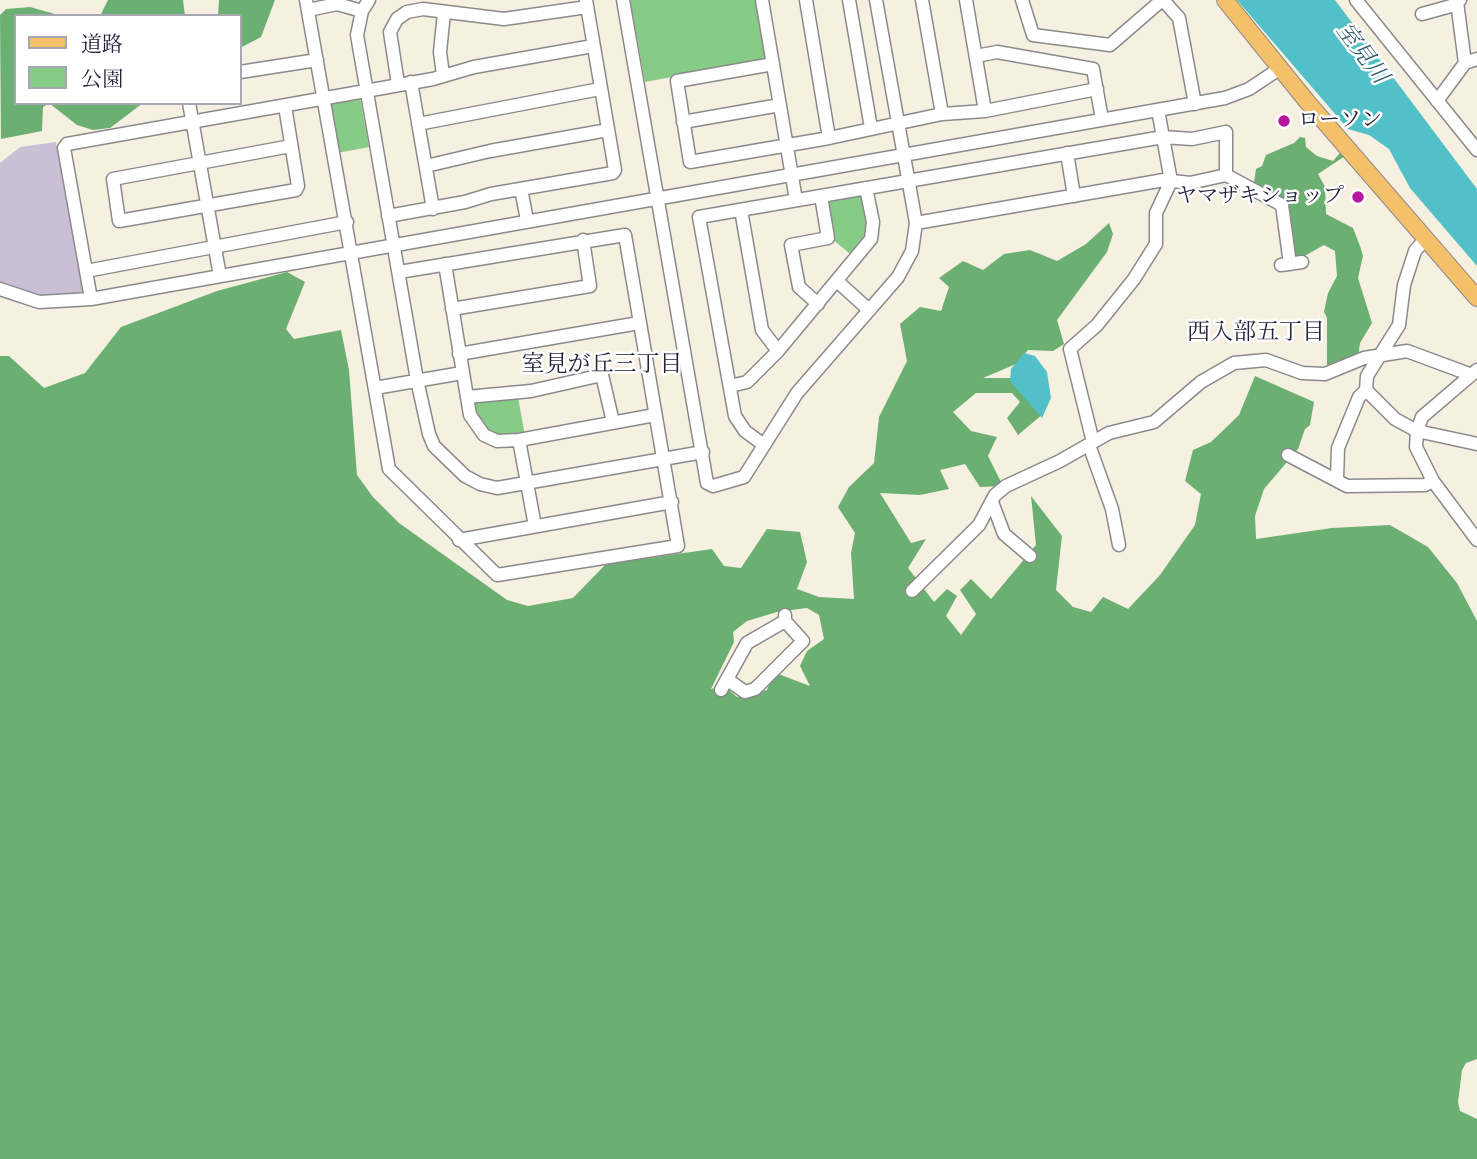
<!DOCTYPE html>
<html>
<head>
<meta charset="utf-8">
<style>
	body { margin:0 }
	#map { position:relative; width:1477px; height:1159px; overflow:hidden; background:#f5f0df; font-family:Cardo,"Noto Serif JP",serif }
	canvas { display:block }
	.legend { position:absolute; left:14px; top:14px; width:228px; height:91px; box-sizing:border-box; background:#fff; border:2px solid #a7a7b1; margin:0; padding:9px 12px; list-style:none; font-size:21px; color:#22223b }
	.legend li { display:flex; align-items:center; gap:14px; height:35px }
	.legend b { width:35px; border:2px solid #a7a7b1 }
</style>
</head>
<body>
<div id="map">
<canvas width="1477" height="1159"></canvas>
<ul class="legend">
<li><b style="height:9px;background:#f4c16a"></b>道路</li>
<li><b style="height:19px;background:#86cb86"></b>公園</li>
</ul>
</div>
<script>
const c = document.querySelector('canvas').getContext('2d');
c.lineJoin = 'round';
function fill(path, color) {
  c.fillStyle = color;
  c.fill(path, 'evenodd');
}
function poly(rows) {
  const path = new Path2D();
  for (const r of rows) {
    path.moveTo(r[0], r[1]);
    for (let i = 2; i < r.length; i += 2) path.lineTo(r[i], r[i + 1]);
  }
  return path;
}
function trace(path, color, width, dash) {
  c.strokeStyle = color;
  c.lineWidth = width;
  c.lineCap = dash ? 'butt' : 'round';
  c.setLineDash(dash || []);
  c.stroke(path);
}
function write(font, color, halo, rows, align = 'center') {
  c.font = font + ' Cardo,"Noto Serif JP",serif';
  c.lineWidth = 5;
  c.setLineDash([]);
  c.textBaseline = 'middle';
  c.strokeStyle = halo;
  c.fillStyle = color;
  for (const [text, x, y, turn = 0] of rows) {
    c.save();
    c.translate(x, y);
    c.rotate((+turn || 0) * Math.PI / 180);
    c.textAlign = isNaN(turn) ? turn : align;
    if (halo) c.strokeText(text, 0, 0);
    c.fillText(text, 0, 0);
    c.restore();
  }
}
fill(poly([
	[56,142,85,291,82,294,35,297,0,286,0,163,20,147]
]), '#cbbfd5');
fill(poly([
	[630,0,758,0,768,59,645,82],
	[360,98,369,147,337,153,328,105],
	[863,194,870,233,854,257,832,239,826,202,828,199],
	[518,397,525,436,507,438,494,435,478,424,472,404,478,400]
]), '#86cb86');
fill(poly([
	[108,0,183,0,185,16,100,16],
	[219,0,275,0,261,37,240,48,240,16,218,16],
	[30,7,62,16,16,16,16,103,49,103,43,107,42,131,1,139,0,15,6,9],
	[49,103,143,103,110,128,93,130,77,125],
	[1300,137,1305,138,1306,147,1317,156,1333,161,1340,153,1345,156,1318,174,1325,187,1326,214,1353,228,1360,246,1363,256,1358,278,1372,323,1360,343,1358,358,1327,369,1327,318,1324,312,1328,293,1337,276,1335,251,1324,245,1301,258,1296,256,1273,194,1254,182,1256,169,1262,166,1266,155,1294,143],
	[1109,223,1113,234,1107,252,1057,320,1064,344,1053,351,1028,350,1016,364,983,378,1018,378,1043,414,1018,435,1007,418,1020,402,1012,393,976,393,953,412,971,431,997,437,988,456,1003,486,980,487,965,464,940,470,949,489,920,495,880,493,911,543,926,539,908,568,934,602,947,589,957,596,946,616,961,635,976,614,960,590,971,579,991,599,1036,545,1031,496,1062,536,1056,590,1073,607,1091,612,1103,597,1128,609,1160,575,1195,525,1201,494,1185,481,1193,450,1211,442,1239,415,1255,376,1314,402,1310,425,1305,429,1298,449,1264,489,1255,516,1256,539,1332,528,1390,525,1428,547,1457,583,1477,621,1477,1059,1466,1063,1462,1070,1458,1102,1460,1111,1477,1119,1477,1159,0,1159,0,356,9,356,44,388,85,373,121,327,217,291,287,272,305,282,286,329,294,339,341,330,349,370,357,475,373,497,399,523,507,600,528,606,573,598,606,564,712,549,724,566,741,568,767,529,800,532,807,562,797,589,819,597,854,599,851,553,855,533,838,507,849,487,874,463,879,417,907,361,900,324,920,307,941,311,949,287,939,278,963,261,983,270,1004,254,1030,250,1057,261,1086,244],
	[807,608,819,615,824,639,807,651,800,666,810,686,773,672,767,690,737,697,724,686,711,689,734,642,733,632,747,621,777,612]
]), '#6caf73');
fill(poly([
	[1237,0,1335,0,1477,189,1477,266,1410,188,1389,149,1369,135,1348,129],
	[1024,353,1035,356,1047,372,1051,398,1042,418,1010,381,1011,369]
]), '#52c0c8');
const minor = poly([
	[306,0,389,469,497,575,678,546,625,235,399,272],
	[369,0,362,11,357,35,417,380,429,434,434,446,465,476,480,484,497,488,703,452],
	[623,0,707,483,713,486,744,477,797,393,898,277,912,251,916,223,876,0],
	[762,0,796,200],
	[806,0,829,138,942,114,985,111,1097,89],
	[849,0,871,128],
	[922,0,942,114],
	[966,0,985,111],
	[1022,0,1033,35,1110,45,1162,0],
	[1163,0,1179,18,1195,104],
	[1356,0,1477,150],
	[1457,2,1465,63],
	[308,10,337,4,362,11],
	[1422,14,1451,6,1460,0],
	[976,56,997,52,1093,69,1102,119],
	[773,64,677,81,690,162,829,138],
	[240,72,317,60],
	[443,75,440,52,444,13],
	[411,82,433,209],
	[398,84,390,32,397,19,407,12,423,9,504,19,587,7],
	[1437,101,1465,63,1477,59],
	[189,103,220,276],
	[285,106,298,186,296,190,119,221,113,179,291,146],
	[683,122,780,105],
	[418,124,600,89],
	[1067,153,1074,196],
	[426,166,490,151,608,130],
	[1226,175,1282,205,1290,264],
	[521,189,527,220],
	[741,210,762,330,778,351],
	[388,216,465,202,491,194,613,173,615,170,586,0],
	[1426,238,1415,251,1404,285,1399,325,1367,376,1366,390,1395,419,1417,431,1477,444],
	[445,264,470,415,484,435,497,441,519,440,655,415],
	[1281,265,1302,262],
	[86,271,347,222],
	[837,281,869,310],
	[0,289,39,302,91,299,1225,98,1249,89,1279,69],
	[91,299,64,148,67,144,433,79,474,67,593,46],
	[818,304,799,287,791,245,828,238,821,196],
	[452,309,590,286,583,240],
	[459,354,639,323],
	[1477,370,1422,417,1417,431,1416,447,1433,481,1477,540],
	[730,386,747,382,778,351,871,239,873,222,866,188],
	[375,388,462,373],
	[467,397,531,391,602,375,613,422],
	[519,440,535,526],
	[1093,442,1070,349,1097,325,1134,279,1156,244,1156,213,1171,181,1158,110],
	[764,445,745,431,735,416,699,217,1163,137,1192,139,1226,132,1226,175,1190,183,1164,180,916,223],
	[1089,445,1112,509,1119,545],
	[1288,455,1347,486,1425,485,1433,481],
	[1337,479,1338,448,1359,397,1366,390],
	[992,502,1004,534,1030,556],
	[459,540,672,502],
	[912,591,979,525,995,495,1006,486,1060,461,1109,433,1154,422,1201,382,1234,363,1266,360,1302,373,1325,374,1364,358,1407,351,1469,374],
	[728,680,745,692,755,689,803,641,785,621],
	[721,690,747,643,785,621,785,615]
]);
const major = poly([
	[1225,0,1309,104,1477,298]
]);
trace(minor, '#8c898d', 15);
trace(major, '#8c898d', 18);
trace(minor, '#fff', 12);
trace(major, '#f4c16a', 16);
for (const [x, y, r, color] of [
	[1284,121,7,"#b5179e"],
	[1358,197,7,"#b5179e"]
]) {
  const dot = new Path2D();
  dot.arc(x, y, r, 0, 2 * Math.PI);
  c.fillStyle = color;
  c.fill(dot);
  trace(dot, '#fff', 2.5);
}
write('21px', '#22223b', '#fff', [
	["ローソン",1298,121],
	["ヤマザキショップ",1344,197,"right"]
], 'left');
write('italic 23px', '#356173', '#fff', [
	["室見川",1361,54,53]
]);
write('23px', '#22223b', '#fff', [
	["西入部五丁目",1256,334],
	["室見が丘三丁目",602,366]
]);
</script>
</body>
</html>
